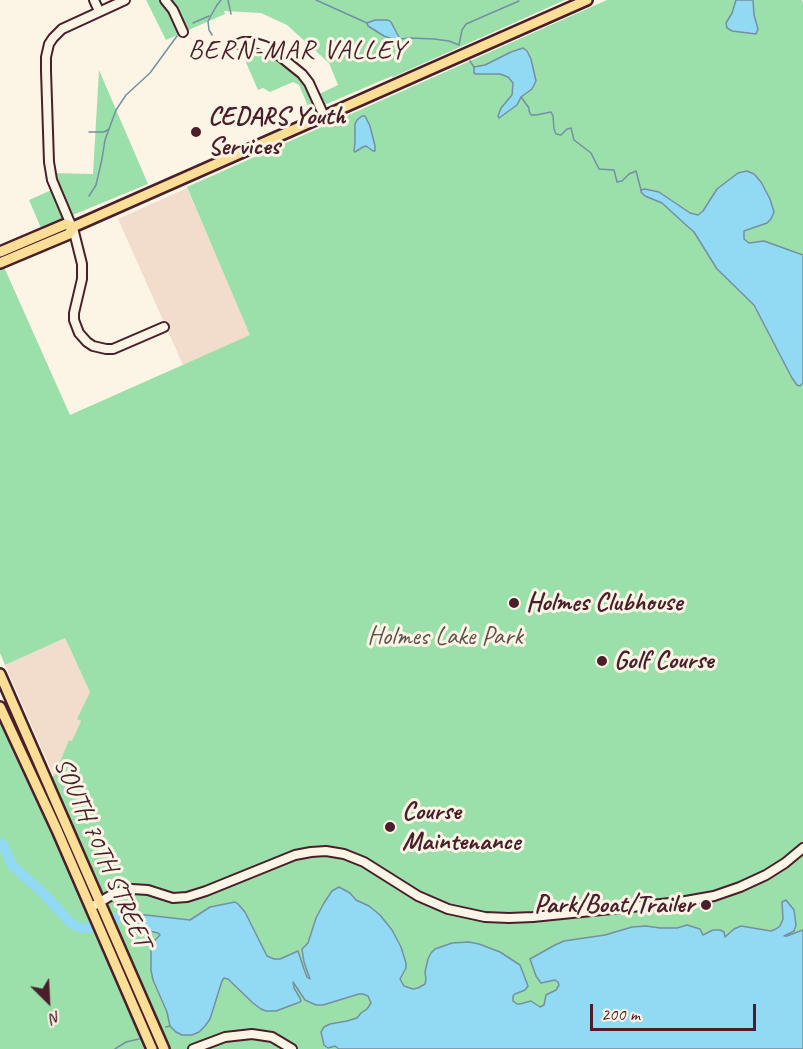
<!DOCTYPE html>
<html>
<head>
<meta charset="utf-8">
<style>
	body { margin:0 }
	#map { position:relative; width:803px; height:1049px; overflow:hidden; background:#fcf5e5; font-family:Caveat,sans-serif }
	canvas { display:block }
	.north { position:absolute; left:18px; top:971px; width:60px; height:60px; -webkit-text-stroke:4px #fcf5e5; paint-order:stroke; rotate:156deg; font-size:16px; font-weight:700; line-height:24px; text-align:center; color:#4a1f2b }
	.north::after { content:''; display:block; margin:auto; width:21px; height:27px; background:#4a1f2b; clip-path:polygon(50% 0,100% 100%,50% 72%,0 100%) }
	.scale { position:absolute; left:590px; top:1004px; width:166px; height:27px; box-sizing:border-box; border:3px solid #4a1f2b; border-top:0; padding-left:8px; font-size:18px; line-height:21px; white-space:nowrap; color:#4a1f2b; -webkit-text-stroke:4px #fcf5e5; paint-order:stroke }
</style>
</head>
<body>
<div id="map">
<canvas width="803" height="1049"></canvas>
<div class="north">N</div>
<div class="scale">200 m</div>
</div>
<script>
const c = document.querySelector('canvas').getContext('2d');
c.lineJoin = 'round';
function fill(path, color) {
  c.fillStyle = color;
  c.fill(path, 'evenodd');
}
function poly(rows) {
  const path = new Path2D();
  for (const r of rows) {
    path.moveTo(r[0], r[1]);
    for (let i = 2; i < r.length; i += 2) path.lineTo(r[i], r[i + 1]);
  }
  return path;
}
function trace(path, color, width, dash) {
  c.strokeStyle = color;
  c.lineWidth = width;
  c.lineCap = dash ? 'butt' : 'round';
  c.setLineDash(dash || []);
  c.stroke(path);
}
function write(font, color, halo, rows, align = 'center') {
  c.font = font + ' Caveat,sans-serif';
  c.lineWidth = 6;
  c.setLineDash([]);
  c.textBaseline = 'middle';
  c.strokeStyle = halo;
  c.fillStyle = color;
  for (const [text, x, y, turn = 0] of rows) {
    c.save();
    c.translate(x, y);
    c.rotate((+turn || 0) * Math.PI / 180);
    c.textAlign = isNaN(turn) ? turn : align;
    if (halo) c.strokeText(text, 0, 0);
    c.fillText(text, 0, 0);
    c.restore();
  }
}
fill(poly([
	[187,188,251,335,183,365,118,219],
	[65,638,90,692,78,719,81,721,72,742,69,741,54,776,5,665]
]), '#f2dccc');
fill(poly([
	[146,0,565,0,393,77,392,76,310,111,299,85,293,82,270,92,263,88,258,90,238,44,257,43,302,74,315,96,338,85,329,63,287,25,261,13,224,11,225,14,166,40],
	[607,0,802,0,803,3,803,1049,0,1049,0,718,4,716,19,739,15,727,14,716,44,780,54,776,69,740,72,741,81,721,77,719,90,692,65,638,5,665,0,653,0,269,4,267,70,415,250,335,187,187],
	[99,70,148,184,41,228,29,200,56,188,51,173,93,174]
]), '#9bdfaa');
const water = poly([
	[736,0,753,0,754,15,758,29,756,34,732,31,727,28,726,23,732,13,736,0],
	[375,20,388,20,391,22,400,39,395,40,384,36,368,26,367,23,375,20],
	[523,48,527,51,531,59,536,81,532,89,521,97,517,105,499,118,498,116,501,108,512,95,513,83,508,77,500,74,476,74,474,73,474,67,485,65,511,52,523,48],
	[362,116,365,116,370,126,375,146,375,151,373,151,366,146,363,147,355,152,354,151,355,142,355,124,357,120,362,116],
	[747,171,754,174,761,182,770,199,774,212,771,219,767,223,744,231,744,239,749,243,764,241,803,255,803,383,800,386,797,385,792,378,754,305,717,269,694,232,686,225,662,203,645,196,641,192,641,190,645,189,659,192,690,213,698,215,703,211,717,189,738,173,747,171],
	[339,887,350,893,356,900,369,906,380,915,392,930,401,947,406,963,406,968,400,979,404,986,413,989,418,988,425,984,426,979,425,972,428,959,431,953,435,949,452,943,469,942,479,944,500,952,520,965,528,986,525,990,515,994,513,996,513,1001,517,1004,520,1004,531,1001,540,1007,544,1005,546,995,556,990,559,985,558,982,555,980,541,983,536,976,530,959,555,945,564,941,605,935,632,927,646,926,660,928,677,928,687,925,700,929,703,935,713,930,720,930,724,932,725,937,734,929,741,926,771,931,776,929,780,926,783,919,782,902,786,900,794,910,796,925,794,931,784,936,787,936,803,930,803,1049,339,1049,335,1046,328,1048,324,1045,322,1036,321,1032,324,1027,330,1024,347,1021,357,1018,361,1013,367,1009,371,1003,368,996,363,994,359,994,323,1005,316,1005,305,1000,293,982,294,988,300,998,301,1001,300,1002,276,1011,266,1011,261,1009,253,1003,228,979,224,978,222,981,210,1019,205,1026,199,1032,192,1035,182,1035,176,1032,170,1026,167,1012,153,980,151,970,151,944,160,935,158,933,149,931,137,923,123,919,120,917,122,915,128,913,190,920,210,907,235,902,238,904,245,912,267,956,274,959,280,959,298,951,304,969,307,977,310,979,304,962,302,949,308,943,316,918,324,903,332,891,339,887]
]);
fill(water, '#92daf3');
trace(water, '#758fa3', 1.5);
trace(poly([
	[228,0,231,14],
	[316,0,367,23],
	[193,23,209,16],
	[212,35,209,30,208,21,217,5,221,0],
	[400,39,410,38,434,39,449,41,459,45,462,30,466,24,519,1],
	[470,61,474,67],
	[521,97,529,108,529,111,531,115,536,115,551,112,553,116,554,129,556,134,561,135,567,129,571,128,574,140,591,153,599,169,614,170,617,182,622,181,629,174,636,171,641,190],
	[89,132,104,132,109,129],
	[89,196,96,185,102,159,105,140,116,110,126,95,150,73,177,36],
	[166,1027,170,1026],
	[115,1049,126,1042,139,1039]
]), '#758fa3', 1.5);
trace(poly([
	[0,842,3,845,12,865,43,893,70,922,76,926,82,928,89,928,120,917,132,918]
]), '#92daf3', 10);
const minor = poly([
	[94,0,99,11],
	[125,0,62,29,53,38,49,44,46,57,46,71,49,162,52,180,74,232,82,264,82,279,74,313,74,320,79,333,87,342,93,346,106,349,113,349,164,327],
	[165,0,173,10,183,32],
	[238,44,243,42,252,42,265,46,271,49,302,74,309,83,324,116],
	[95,905,115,893,132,889,148,890,173,898,187,897,206,891,295,855,311,852,326,851,344,854,364,862,418,896,448,909,485,917,509,918,533,917,680,902,714,896,740,887,766,875,785,863,803,848],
	[193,1049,225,1037,252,1034,272,1037,292,1049]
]);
const major = poly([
	[0,252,66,224,73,227],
	[0,263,69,234,73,227,587,0],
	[0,674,164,1049],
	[0,707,57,830,152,1049]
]);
trace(minor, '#4a1f2b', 12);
trace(major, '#4a1f2b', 14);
trace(minor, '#fcf5e5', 8);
trace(major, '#fdde96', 9);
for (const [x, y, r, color] of [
	[196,132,6,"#4a1f2b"],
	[514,603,6,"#4a1f2b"],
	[602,661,6,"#4a1f2b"],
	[390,827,6,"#4a1f2b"],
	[706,905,6,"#4a1f2b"]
]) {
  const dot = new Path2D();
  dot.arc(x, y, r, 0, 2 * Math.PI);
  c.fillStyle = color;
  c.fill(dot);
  trace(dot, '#fcf5e5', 2);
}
write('bold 26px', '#4a1f2b', '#fcf5e5', [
	["CEDARS Youth",208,117],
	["Services",208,147],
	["Holmes Clubhouse",526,603],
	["Golf Course",614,661],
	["Course",402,812],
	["Maintenance",402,842],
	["Park/Boat/Trailer",694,905,"right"]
], 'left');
write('26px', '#5e4f4b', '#fcf5e5', [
	["Holmes Lake Park",445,637]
]);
write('26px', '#4a1f2b', '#fcf5e5', [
	["SOUTH 70TH STREET",102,853,66]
]);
c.letterSpacing = '1.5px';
write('27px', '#4a1f2b', '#fcf5e5', [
	["BERN-MAR VALLEY",297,51]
]);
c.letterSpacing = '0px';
</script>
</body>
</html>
